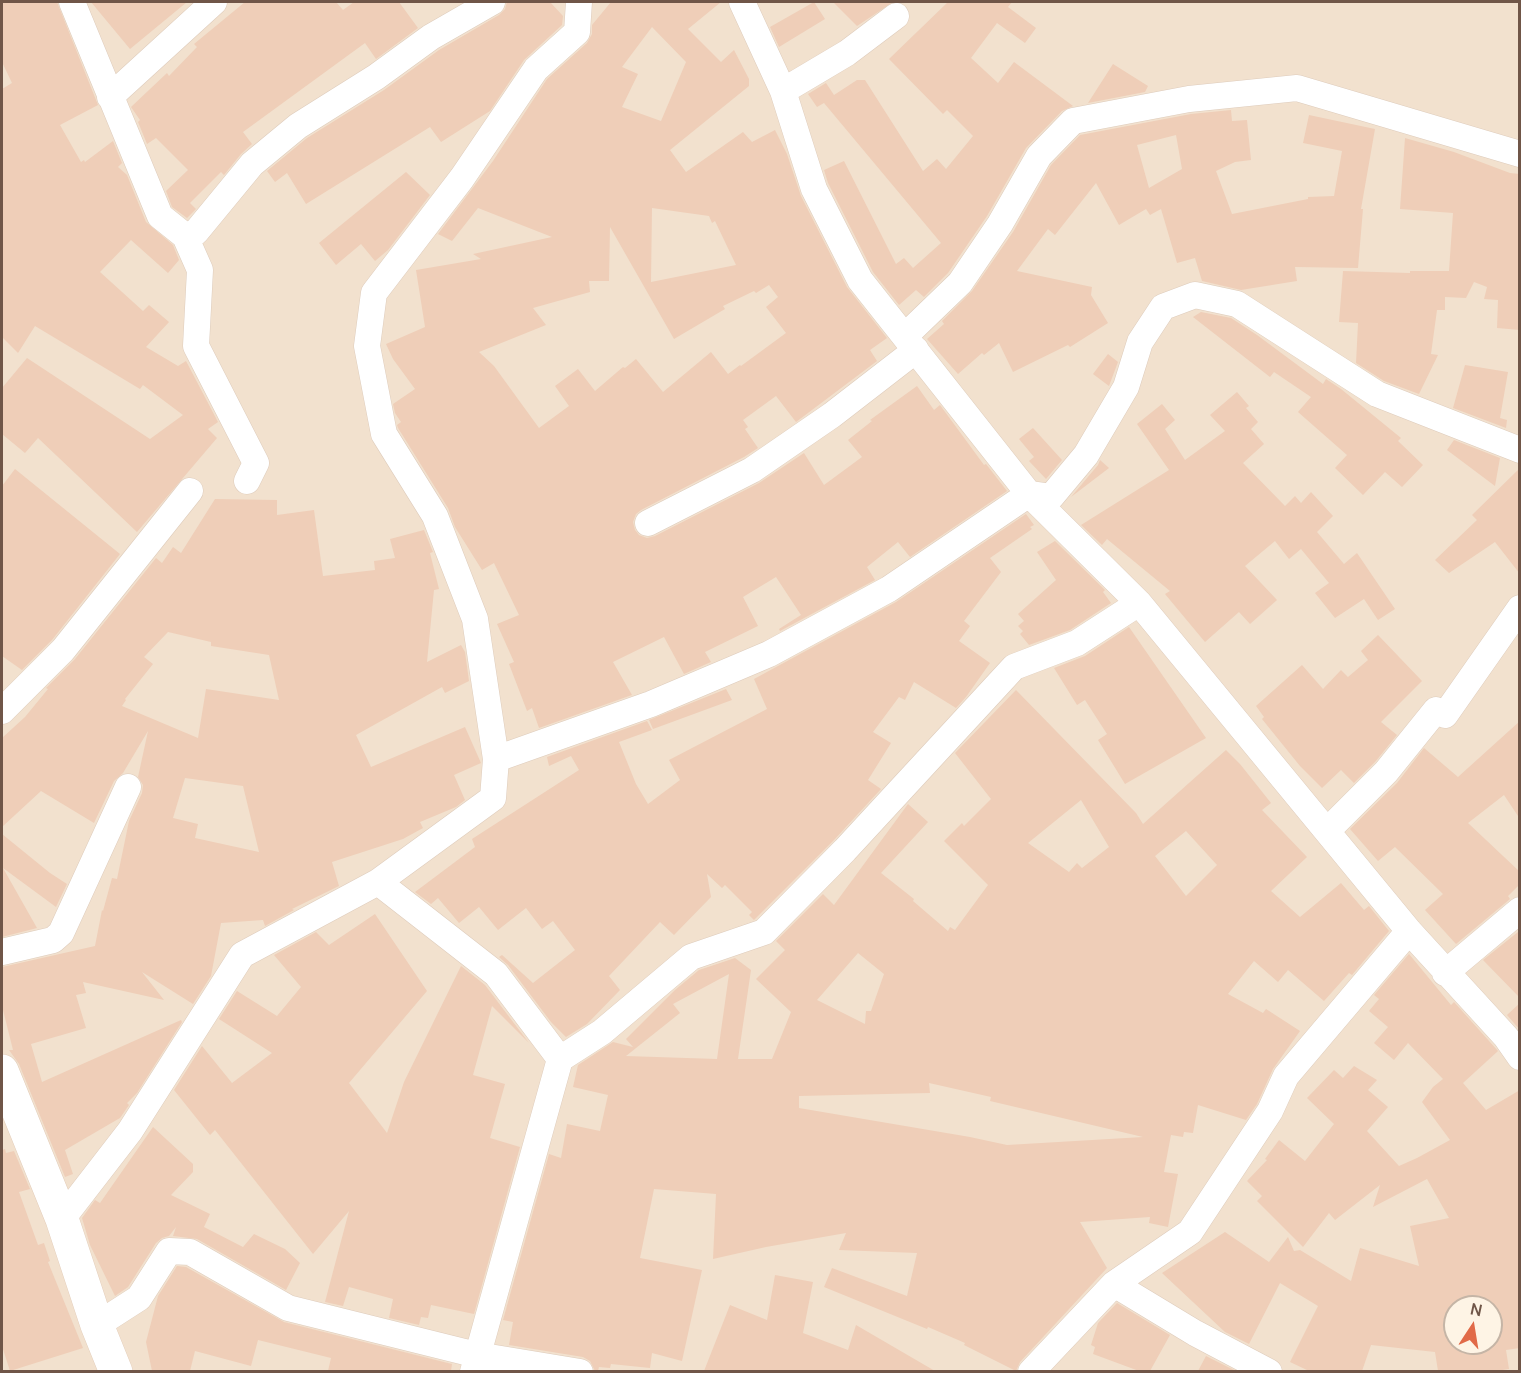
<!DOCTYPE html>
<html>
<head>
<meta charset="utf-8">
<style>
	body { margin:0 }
	#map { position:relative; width:1521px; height:1373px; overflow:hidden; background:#fbf0df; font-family:Manrope,sans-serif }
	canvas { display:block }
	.frame { position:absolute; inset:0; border:3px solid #705648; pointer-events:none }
	.north { position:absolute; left:1443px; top:1295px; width:60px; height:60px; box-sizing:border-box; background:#fef4e5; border:2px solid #c5b5a6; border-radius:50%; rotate:12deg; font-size:16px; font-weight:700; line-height:24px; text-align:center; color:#705648 }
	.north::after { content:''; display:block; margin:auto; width:21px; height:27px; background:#e16a48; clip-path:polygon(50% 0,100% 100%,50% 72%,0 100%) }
</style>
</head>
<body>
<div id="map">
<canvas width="1521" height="1373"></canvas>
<div class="frame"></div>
<div class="north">N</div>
</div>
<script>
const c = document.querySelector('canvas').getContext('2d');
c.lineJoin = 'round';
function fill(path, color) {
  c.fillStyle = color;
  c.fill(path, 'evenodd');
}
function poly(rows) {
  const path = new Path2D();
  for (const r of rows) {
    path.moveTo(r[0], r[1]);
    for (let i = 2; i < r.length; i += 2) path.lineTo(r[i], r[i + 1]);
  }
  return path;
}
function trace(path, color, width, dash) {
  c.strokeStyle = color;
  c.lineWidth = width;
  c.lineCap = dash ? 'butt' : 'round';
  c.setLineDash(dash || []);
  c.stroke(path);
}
fill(poly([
	[2,2,1519,2,1519,1371,2,1372],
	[1455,1307,1491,1307,1491,1343,1455,1343]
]), '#f2e1ce');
fill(poly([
	[2,2,57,2,98,105,60,125,81,162,84,160,85,162,113,141,122,163,118,167,127,175,146,222,173,245,179,260,168,273,131,240,100,272,143,311,149,305,169,322,146,347,178,366,186,361,218,422,208,429,217,438,137,532,38,438,25,453,2,434,2,388,27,358,150,439,183,415,143,385,140,389,35,326,18,353,2,337,2,89,12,83,2,62],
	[91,2,187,2,130,49],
	[245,2,336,2,343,10,354,2,399,2,418,28,376,59,365,43,243,132,252,144,241,154,224,175,221,172,190,203,196,209,187,218,172,207,166,191,188,170,156,138,147,144,138,122,140,120,131,107,167,73,169,76,197,47,194,44],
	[507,2,550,2,563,16,562,25,524,60,490,111,441,142,430,127,306,204,287,173,275,182,267,171,307,138,384,90,439,50,499,15,505,9],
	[611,2,721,2,688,29,721,62,734,50,749,79,749,86,670,150,686,172,743,132,752,142,775,130,787,154,801,196,847,287,887,338,870,350,877,361,796,422,776,396,743,420,748,427,745,429,758,448,744,457,641,510,636,514,633,522,635,530,639,535,647,538,655,536,759,483,804,453,824,485,862,457,848,440,872,421,870,420,917,386,934,410,940,405,984,465,986,464,1007,491,910,557,898,542,867,567,875,580,780,631,779,629,801,615,776,577,743,597,758,626,705,652,711,662,684,674,664,637,613,662,632,695,539,728,532,708,527,711,509,664,514,662,497,624,519,615,494,563,482,570,455,527,448,508,398,428,397,425,401,422,395,413,393,404,415,389,393,359,386,344,425,327,416,270,481,259,473,254,552,237,478,208,452,241,438,234,493,161,547,79,587,43,592,34,592,25],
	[652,27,686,62,661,121,622,107,638,74,622,67],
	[652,208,709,216,712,223,715,221,736,265,651,282],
	[610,227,674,339,725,309,723,306,754,291,756,293,769,285,778,297,766,307,786,333,741,366,740,365,728,374,711,352,663,392,636,359,625,368,623,367,595,391,578,369,555,386,569,406,539,428,494,366,479,352,546,325,533,308,590,292,589,281,609,281],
	[814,2,825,19,779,47,770,27],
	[833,2,893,2,857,26],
	[948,2,1012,2,1008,7,1036,28,1025,43,997,23,971,58,998,83,1014,62,1073,106,1062,111,1026,148,987,216,948,273,924,297,916,290,899,305,873,272,828,183,824,170,844,161,896,264,904,258,913,268,941,243,824,103,817,107,808,94,826,83,834,95,857,80,865,80,923,171,937,159,946,169,973,136,947,110,943,114,889,59],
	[1113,64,1148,86,1145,92,1088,103],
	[1231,110,1232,121,1247,120,1251,160,1235,162,1216,171,1232,214,1308,199,1308,197,1334,196,1342,151,1303,143,1309,115,1375,129,1361,209,1363,209,1358,268,1295,267,1297,281,1241,290,1202,281,1195,258,1177,263,1161,209,1150,215,1146,209,1119,225,1096,183,1055,235,1048,229,1017,271,1092,287,1091,295,1108,323,1070,347,1068,345,1013,372,999,343,984,355,982,353,958,374,927,339,944,324,942,321,972,291,1013,232,1051,165,1080,135,1191,114],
	[1176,135,1182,169,1149,188,1137,145],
	[1405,138,1454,152,1510,173,1520,174,1520,330,1497,328,1498,300,1484,299,1487,287,1474,282,1466,298,1445,297,1445,310,1437,310,1431,354,1438,355,1419,394,1384,381,1356,363,1358,323,1339,322,1343,271,1410,273,1410,271,1449,271,1453,213,1400,209],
	[406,172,430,195,388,250,375,261,361,244,336,265,319,243],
	[1201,312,1231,318,1257,335,1323,384,1326,379,1341,389,1401,438,1398,441,1423,465,1402,487,1385,472,1363,495,1335,468,1347,455,1298,412,1311,397,1274,372,1270,377,1193,317],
	[1108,354,1118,362,1109,386,1093,374],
	[1465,365,1508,372,1500,418,1507,420,1506,428,1453,408],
	[1237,392,1249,406,1246,408,1258,422,1251,429,1264,444,1243,463,1285,506,1295,496,1301,503,1311,492,1333,516,1317,532,1344,564,1357,553,1395,609,1378,620,1364,599,1335,618,1315,593,1329,583,1301,549,1289,559,1275,541,1245,566,1277,600,1250,624,1239,612,1205,642,1165,594,1170,591,1107,539,1102,545,1081,525,1169,470,1137,424,1162,404,1175,420,1165,429,1185,460,1225,431,1210,415],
	[1033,428,1062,460,1046,479,1029,461,1034,457,1019,439],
	[1454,440,1500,458,1495,486,1447,450],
	[1100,460,1109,468,1071,497,1098,465],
	[1520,468,1520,574,1495,542,1449,573,1435,560,1477,520,1472,515],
	[15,469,120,554,52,640,22,670,2,656,2,486],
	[215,499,277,500,277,515,314,510,323,576,375,570,374,561,395,558,390,539,424,530,433,552,430,553,439,589,434,590,427,662,461,645,465,652,469,681,445,693,442,687,356,735,371,767,465,727,481,763,454,775,465,800,456,807,420,822,423,828,403,839,332,862,339,886,292,909,294,910,265,926,263,920,221,923,211,976,193,1004,142,972,164,1000,83,982,86,993,76,995,86,1028,31,1044,42,1082,181,1020,182,1022,137,1093,127,1103,129,1105,120,1118,65,1150,73,1174,65,1177,19,1064,9,1050,13,1050,2,1006,2,967,95,946,102,910,103,911,112,878,117,879,129,821,142,793,143,785,138,777,148,731,123,773,114,781,94,823,41,791,2,827,2,738,25,717,48,689,46,688,75,659,156,558,162,563,173,547,181,553],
	[168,632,211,642,211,646,269,655,279,700,206,689,198,738,122,706,126,700,125,699,153,664,144,657],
	[185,778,243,786,259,852,195,838,198,824,173,818],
	[1026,514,1034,525,1030,527,1032,529,990,558,1001,572,964,621,970,626,959,641,990,663,966,697,956,708,914,682,905,700,899,697,873,732,891,743,868,780,881,789,834,840,754,920,749,915,752,912,725,885,722,888,707,874,711,897,674,935,660,922,609,976,620,990,587,1024,566,1037,551,1022,508,965,499,957,502,955,533,983,575,950,553,921,542,929,526,908,498,930,479,907,459,923,438,898,431,904,415,892,475,847,472,839,579,770,571,756,549,766,547,757,647,721,652,730,619,742,636,784,648,804,680,780,669,760,767,709,754,679,896,602],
	[1055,541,1105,590,1103,592,1111,603,1070,630,1029,645,1020,634,1023,631,1018,626,1024,621,1018,614,1056,580,1037,552],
	[1129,627,1206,738,1125,784,1098,740,1107,734,1085,700,1077,705,1054,668,1085,656],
	[1378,635,1422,681,1381,722,1397,735,1375,762,1354,783,1341,770,1322,788,1300,766,1262,719,1264,717,1256,706,1302,665,1323,689,1341,670,1348,677,1368,660,1361,651],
	[726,689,732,700,653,729,649,720],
	[1016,690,1136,813,1143,824,1226,750,1240,764,1271,803,1262,810,1307,857,1271,891,1300,917,1341,883,1364,910,1369,906,1389,931,1352,975,1349,973,1324,1001,1288,970,1278,982,1254,961,1228,994,1263,1013,1266,1009,1300,1031,1273,1069,1257,1104,1246,1120,1198,1105,1193,1133,1184,1132,1183,1137,1171,1135,1164,1172,1178,1174,1168,1227,1149,1223,1150,1217,1080,1222,1107,1268,1020,1362,1016,1371,964,1345,965,1343,928,1327,927,1329,824,1287,832,1268,907,1296,917,1253,839,1250,846,1233,766,1247,713,1259,716,1194,654,1189,640,1258,702,1270,682,1361,652,1353,650,1368,611,1364,610,1368,599,1367,598,1371,595,1371,590,1361,583,1357,509,1345,513,1322,503,1320,549,1154,561,1158,567,1124,600,1131,608,1095,573,1087,578,1065,613,1042,633,1047,626,1039,675,990,699,970,735,958,751,970,738,1059,772,1059,791,1012,756,979,785,950,776,941,823,894,834,905,908,804,928,822,881,873,914,899,913,901,948,931,950,927,955,930,988,885,944,841,962,823,964,826,991,799,955,753],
	[1081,800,1109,847,1082,868,1077,863,1069,872,1028,843],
	[1186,831,1217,865,1186,896,1155,856],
	[858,953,884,974,871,1011,866,1011,865,1024,817,1000],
	[729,974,717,1059,626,1056,680,1013,673,1004],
	[929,1083,991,1097,990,1101,1143,1137,1007,1145,970,1137,799,1108,799,1096,930,1093],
	[1520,721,1520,819,1504,795,1468,823,1520,872,1520,884,1508,896,1510,899,1456,944,1425,910,1443,894,1395,847,1378,861,1350,829,1397,783,1424,748,1458,777],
	[2,834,50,873,67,884,56,907,3,868,37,928,2,937],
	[375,914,427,991,349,1083,387,1133,404,1082,461,966,485,985,529,1043,492,1006,473,1075,505,1084,490,1138,520,1147,474,1314,431,1305,428,1318,421,1317,419,1325,389,1318,393,1299,349,1287,343,1306,325,1302,349,1211,313,1254,215,1130,210,1135,174,1090,202,1046,232,1083,272,1053,219,1019,237,991,277,1016,301,987,274,955,316,932,329,945],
	[1518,932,1520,934,1520,998,1483,960],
	[1409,954,1451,1005,1454,1002,1498,1051,1463,1083,1486,1110,1520,1090,1520,1348,1506,1350,1509,1369,1496,1371,1438,1371,1435,1352,1371,1345,1362,1371,1309,1371,1290,1362,1318,1306,1280,1283,1249,1344,1225,1332,1162,1273,1225,1232,1269,1262,1288,1237,1294,1251,1300,1250,1351,1281,1360,1248,1419,1266,1410,1226,1449,1218,1427,1179,1373,1207,1380,1185,1335,1220,1329,1213,1303,1247,1257,1201,1262,1196,1247,1181,1267,1160,1265,1159,1279,1140,1305,1161,1334,1124,1307,1098,1334,1070,1343,1078,1354,1066,1377,1080,1368,1090,1388,1107,1367,1131,1399,1166,1417,1158,1450,1140,1422,1102,1433,1087,1443,1079,1408,1043,1394,1060,1374,1043,1388,1027,1369,1011,1379,999,1374,995],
	[1455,1307,1491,1307,1491,1343,1455,1343],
	[1520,1003,1520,1030,1507,1015],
	[153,1127,193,1164,193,1172,171,1195,210,1214,204,1227,243,1247,254,1234,285,1249,300,1263,286,1290,197,1239,173,1236,176,1227,169,1236,162,1238,156,1243,128,1287,115,1296,90,1245,82,1218,95,1200,100,1203],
	[5,1149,6,1153,14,1151,30,1189,19,1192,38,1245,44,1243,50,1261,48,1262,83,1348,10,1371,2,1346,2,1150],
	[177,1266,186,1267,284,1322,452,1364,451,1371,328,1371,331,1358,258,1340,251,1366,195,1351,190,1371,152,1371,146,1342,158,1296],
	[775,1275,813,1282,803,1333,848,1350,856,1325,935,1371,704,1371,730,1305,767,1320],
	[1117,1303,1170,1335,1150,1371,1139,1371,1093,1354,1095,1347,1091,1345,1098,1323],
	[1206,1356,1236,1371,1198,1371]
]), '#efceb8');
const street = poly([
	[72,2,160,216,185,236,200,270,196,346,256,463,247,481],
	[742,2,783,91,814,189,860,280,1029,494,1139,603,1409,931,1506,1037,1520,1057],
	[783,91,847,53,896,16],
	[110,97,214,2],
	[185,236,196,232,252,164,298,126,376,77,431,37,492,2],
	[905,336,960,283,1000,224,1039,156,1073,121,1189,99,1297,88,1520,154],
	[648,523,752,470,832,415,916,350],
	[2,711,63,650,190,491],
	[496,759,651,704,769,654,889,589,1029,494,1051,497,1086,455,1126,387,1140,342,1163,307,1195,295,1237,304,1377,394,1520,450],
	[1327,831,1386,772,1436,710,1445,715,1520,608],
	[378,882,496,974,560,1059],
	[2,952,53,940,61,933,128,787],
	[1445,973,1520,910],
	[62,1219,130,1131,242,955,378,882,493,798,496,759,475,619,435,516,384,434,367,346,374,293,462,178,536,69,577,32,579,2],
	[1114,1284,1195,1333,1269,1372],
	[97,1325,139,1298,169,1251,190,1252,288,1308,477,1355,580,1372],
	[473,1372,560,1059,602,1032,691,957,764,932,845,850,1014,667,1077,643,1139,603],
	[1031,1372,1114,1284,1190,1232,1270,1111,1286,1076,1409,931]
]);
const secondary = poly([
	[2,1071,62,1219,97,1325,116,1372]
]);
trace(street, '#deccbc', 27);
trace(secondary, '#e3cdba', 34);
trace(street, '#fff', 26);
trace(secondary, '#fff', 33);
</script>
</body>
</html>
